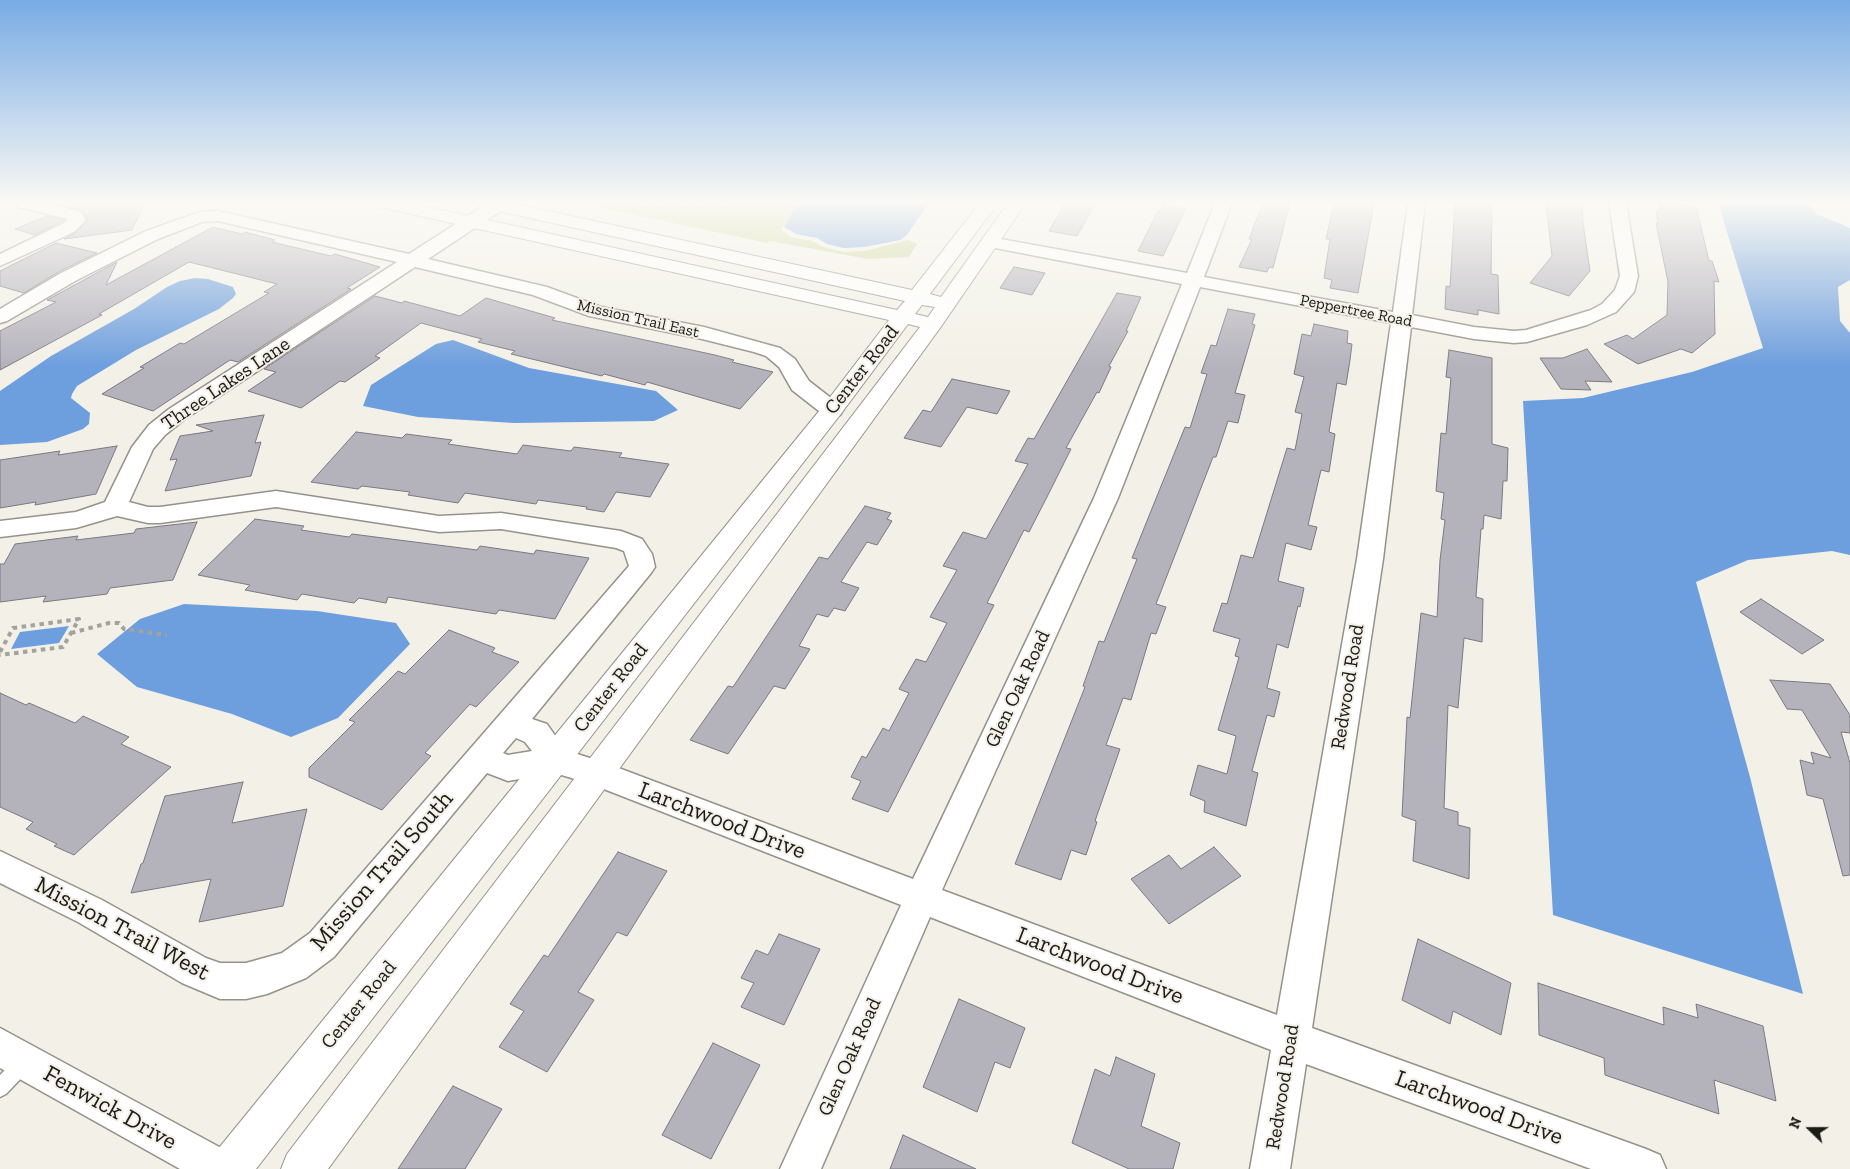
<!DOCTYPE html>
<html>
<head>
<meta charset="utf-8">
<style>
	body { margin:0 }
	#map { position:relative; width:1850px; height:1169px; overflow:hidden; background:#f3f1e7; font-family:"Zilla Slab",serif }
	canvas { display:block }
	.north { position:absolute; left:1785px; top:1104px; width:50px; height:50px; -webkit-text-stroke:4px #f3f1e7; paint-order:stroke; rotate:292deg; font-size:14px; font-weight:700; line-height:20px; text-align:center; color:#1c1b18 }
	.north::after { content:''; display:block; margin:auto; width:18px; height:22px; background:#1c1b18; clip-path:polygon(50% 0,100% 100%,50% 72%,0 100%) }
</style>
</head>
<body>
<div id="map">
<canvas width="1850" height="1169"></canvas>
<div class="north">N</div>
</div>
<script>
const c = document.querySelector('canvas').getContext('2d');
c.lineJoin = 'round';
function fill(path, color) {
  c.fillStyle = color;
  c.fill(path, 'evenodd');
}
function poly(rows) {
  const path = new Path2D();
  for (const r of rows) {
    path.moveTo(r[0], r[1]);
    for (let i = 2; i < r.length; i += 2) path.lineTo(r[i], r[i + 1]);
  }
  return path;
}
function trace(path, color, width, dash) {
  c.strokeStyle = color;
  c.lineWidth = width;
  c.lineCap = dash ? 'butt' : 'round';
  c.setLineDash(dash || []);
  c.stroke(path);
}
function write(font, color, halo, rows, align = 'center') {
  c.font = font + ' "Zilla Slab",serif';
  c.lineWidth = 4;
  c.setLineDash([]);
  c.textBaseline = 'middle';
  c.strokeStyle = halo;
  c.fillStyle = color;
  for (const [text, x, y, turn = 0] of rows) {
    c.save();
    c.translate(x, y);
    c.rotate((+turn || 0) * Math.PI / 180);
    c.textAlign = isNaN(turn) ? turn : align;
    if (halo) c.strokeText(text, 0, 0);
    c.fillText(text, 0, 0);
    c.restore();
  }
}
fill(poly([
	[578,203,802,203,793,211,781,230,791,237,812,241,824,247,843,252,865,251,908,240,917,244,909,257,868,259,770,241,767,243]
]), '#ccd395');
fill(poly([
	[802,203,929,203,907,235,900,240,864,247,844,248,827,244,817,238,796,234,784,227,793,211],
	[1718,203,1807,203,1817,214,1850,228,1850,280,1838,287,1840,321,1850,333,1850,555,1832,551,1748,560,1696,582,1750,777,1803,994,1553,915,1523,401,1583,398,1692,372,1763,348],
	[195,278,208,279,233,287,236,294,233,298,219,309,136,350,77,386,72,394,71,398,90,413,89,424,83,429,47,442,0,445,0,391,51,356,134,309,167,287,180,281],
	[453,340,529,368,656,391,678,410,654,421,514,423,418,417,363,406,371,385,436,344],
	[184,604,317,611,396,623,410,644,338,718,291,737,232,714,137,687,97,654,140,619],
	[69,626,59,643,11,649,20,632]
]), '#6d9edd');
const building = poly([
	[74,203,145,203,132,230,64,239,75,233,88,220,81,210,67,206,74,203],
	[1065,203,1096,203,1077,236,1049,231,1065,203],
	[1263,203,1290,203,1273,268,1269,267,1267,272,1239,267,1252,239,1249,239,1263,203],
	[1334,203,1374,203,1358,293,1330,288,1332,280,1324,278,1330,239,1326,239,1334,203],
	[1455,203,1492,203,1491,274,1498,275,1499,314,1478,310,1478,315,1445,309,1446,286,1450,287,1455,203],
	[1546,203,1582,203,1583,223,1590,271,1569,296,1530,283,1552,256,1546,203],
	[1659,203,1696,206,1709,261,1712,261,1719,282,1714,281,1715,334,1692,353,1681,349,1638,364,1604,344,1627,335,1633,339,1667,315,1668,282,1656,223,1658,224,1656,211,1660,211,1659,203],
	[1163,204,1186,208,1163,256,1138,251,1158,211,1160,211,1163,204],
	[47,216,64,220,35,235,15,229,47,216],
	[213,227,242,234,245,232,275,240,272,242,331,256,335,254,380,267,347,288,351,289,238,362,230,360,153,411,102,394,144,368,140,367,180,343,184,344,269,293,264,292,277,284,189,262,99,314,102,315,0,370,0,331,56,302,47,300,117,262,106,285,213,227],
	[56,243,97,253,60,271,24,293,0,286,0,271,56,243],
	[1014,267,1045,273,1032,295,1000,288,1014,267],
	[1117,293,1141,297,1126,331,1128,331,1109,366,1111,367,1099,393,1097,392,1066,448,1071,449,1048,495,1029,532,1024,530,987,603,994,605,888,812,852,799,861,781,851,777,862,756,866,758,883,728,889,731,909,693,899,689,916,659,926,662,947,623,930,617,957,570,943,566,963,532,986,539,1028,464,1015,461,1028,438,1034,439,1117,293],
	[375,296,402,303,404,301,460,316,486,298,555,318,552,320,715,355,734,360,732,362,773,372,740,409,647,382,645,385,604,374,602,376,511,354,515,351,478,342,482,339,421,323,375,356,380,358,345,382,340,381,301,408,248,391,276,372,264,369,375,296],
	[1228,309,1255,314,1252,324,1255,325,1235,393,1245,395,1238,423,1228,421,1216,457,1213,457,1156,604,1166,607,1156,634,1151,633,1131,700,1123,698,1106,745,1120,749,1095,821,1097,822,1086,855,1071,850,1061,880,1015,864,1085,687,1083,686,1099,641,1104,642,1137,559,1132,558,1153,506,1185,427,1190,428,1207,374,1201,373,1211,345,1216,346,1228,309],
	[1314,324,1348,331,1347,343,1352,344,1350,360,1346,385,1337,383,1329,432,1335,434,1329,472,1321,470,1308,525,1317,527,1311,550,1286,543,1278,581,1304,588,1300,607,1298,606,1288,648,1277,644,1267,688,1280,692,1274,717,1267,715,1252,771,1258,773,1246,826,1204,812,1205,801,1190,795,1198,765,1227,774,1236,736,1218,730,1239,657,1235,656,1240,639,1213,631,1222,603,1227,604,1241,555,1253,558,1287,448,1295,450,1302,414,1295,412,1304,377,1294,374,1302,334,1311,336,1314,324],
	[1587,349,1612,382,1585,381,1591,390,1561,389,1540,358,1563,358,1587,349],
	[1449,350,1492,358,1492,444,1508,448,1507,481,1503,481,1501,519,1484,515,1483,529,1481,529,1476,597,1483,599,1482,642,1464,638,1458,708,1448,705,1444,808,1458,812,1458,825,1470,828,1469,879,1413,861,1416,821,1402,816,1407,717,1410,718,1421,613,1437,617,1440,560,1445,520,1441,519,1444,493,1436,491,1441,433,1446,434,1451,378,1446,377,1449,350],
	[952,379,1010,391,997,414,967,407,941,447,904,438,923,410,931,412,952,379],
	[264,415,255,443,261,442,251,476,165,491,177,459,170,460,180,436,213,431,196,425,264,415],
	[356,432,402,438,406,434,452,440,448,444,517,454,523,445,571,451,574,447,622,453,619,457,669,464,650,497,616,492,604,512,586,509,587,507,538,500,536,504,465,493,458,503,408,495,410,492,362,486,358,489,311,482,356,432],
	[117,446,96,494,35,505,36,502,0,508,0,460,60,451,58,455,117,446],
	[865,506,891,513,887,519,892,521,877,545,867,542,841,582,859,588,845,611,834,608,828,617,817,614,799,646,810,649,785,689,774,686,728,754,690,740,728,686,733,687,819,557,828,559,865,506],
	[255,519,304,526,301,530,349,537,352,534,477,550,480,546,534,554,536,550,589,558,555,619,499,610,496,614,388,597,386,603,359,598,354,603,302,594,297,600,245,590,250,585,198,575,255,519],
	[197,522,173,580,110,588,107,594,43,602,46,596,0,602,0,564,4,564,15,544,78,536,76,540,134,533,136,529,197,522],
	[1761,599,1824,640,1802,654,1740,612,1761,599],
	[449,630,495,648,492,652,519,662,476,707,470,704,425,753,431,756,382,810,309,777,309,768,355,722,349,720,398,671,405,674,449,630],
	[1770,680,1830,684,1850,715,1850,733,1841,732,1850,763,1850,875,1843,876,1823,799,1807,795,1800,760,1814,764,1811,752,1831,758,1802,710,1787,709,1770,680],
	[0,693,26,705,29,703,75,723,83,716,129,737,121,744,171,767,74,855,54,846,57,844,26,829,33,822,0,807,0,693],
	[243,782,232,823,307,809,283,906,199,922,211,879,131,893,141,864,143,863,165,796,243,782],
	[1214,847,1241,876,1169,924,1131,879,1169,855,1181,869,1214,847],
	[618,852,667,871,627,936,617,932,578,992,594,1000,547,1072,499,1047,524,1011,510,1004,544,955,548,957,618,852],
	[779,934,820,949,784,1025,741,1007,754,983,741,978,756,950,768,955,779,934],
	[1418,939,1511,983,1501,1035,1453,1011,1450,1024,1402,1000,1418,939],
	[1538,983,1664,1025,1663,1007,1698,1018,1696,1004,1763,1026,1776,1101,1714,1080,1719,1114,1605,1075,1604,1058,1539,1035,1538,983],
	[959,999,1025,1028,1010,1068,995,1062,977,1112,923,1087,959,999],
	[713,1043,760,1065,711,1159,662,1135,713,1043],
	[1116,1057,1155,1074,1141,1126,1180,1143,1173,1169,1129,1169,1072,1143,1095,1069,1110,1076,1116,1057],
	[453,1086,502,1109,465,1169,398,1169,453,1086],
	[903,1135,976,1169,890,1169,903,1135]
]);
fill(building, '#b4b2bb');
trace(building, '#7a7881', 1);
const lane = poly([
	[24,1054,30,1057,33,1063,30,1069,6,1094,0,1097,0,1075,18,1057,24,1054]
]);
const street = poly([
	[16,203,46,203,81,212,86,220,74,232,0,266,0,254,62,224,68,219,18,207,16,203],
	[488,203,503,203,504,206,502,210,428,259,547,287,601,307,704,327,780,348,795,359,809,381,840,405,843,410,840,415,832,417,824,415,792,390,779,367,766,356,754,352,702,339,589,316,533,295,415,267,185,419,165,435,153,449,129,502,148,507,160,507,276,491,439,516,501,513,621,531,642,539,652,554,655,567,651,573,532,719,547,724,565,750,608,764,913,879,1094,498,1182,284,990,247,984,246,981,242,984,238,990,237,1187,273,1215,203,1232,203,1204,277,1393,312,1408,203,1425,203,1412,315,1474,327,1514,331,1526,330,1591,310,1602,304,1615,290,1620,276,1609,203,1626,203,1638,276,1634,292,1616,312,1587,325,1527,342,1514,343,1474,339,1411,327,1383,559,1312,1028,1646,1149,1660,1155,1666,1169,1591,1169,1306,1064,1290,1169,1250,1169,1271,1050,930,917,821,1169,780,1169,901,905,591,784,555,773,508,781,487,773,334,957,306,978,267,994,246,999,220,999,182,983,78,922,0,883,0,851,102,900,206,958,220,963,246,963,282,953,310,933,629,566,624,551,616,548,501,529,439,532,276,507,160,523,148,523,117,516,76,528,0,537,0,521,76,512,105,502,132,447,149,425,169,409,397,262,218,221,202,222,158,239,75,281,7,321,0,323,0,309,61,273,146,231,200,212,218,211,409,254,488,203],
	[1200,287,1391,323,1357,559,1277,1015,942,890,1118,498,1200,287],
	[516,738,525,742,532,751,508,755,503,753,516,738],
	[0,1028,234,1155,240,1169,180,1169,0,1068,0,1028]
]);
const secondary = poly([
	[375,203,410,203,897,310,905,301,485,208,479,207,476,203,511,203,912,290,980,203,998,203,930,294,941,297,1008,203,1026,203,940,328,328,1169,281,1169,287,1154,920,327,908,324,840,415,256,1169,208,1169,214,1154,824,405,889,320,384,208,378,207,375,203],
	[922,305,935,307,928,317,915,314,922,305]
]);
trace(lane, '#95928a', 3);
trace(street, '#95928a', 3);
trace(secondary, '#95928a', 2);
trace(poly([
	[626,203,646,208,725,208,740,203]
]), '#a4a39b', 2.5, [2.5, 2.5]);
trace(poly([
	[71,633,109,623,119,623,124,629,167,635],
	[0,652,13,628,79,619,63,647,0,655]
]), '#a4a39b', 4, [4.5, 4.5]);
fill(lane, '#fff');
fill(street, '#fff');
fill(secondary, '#fff');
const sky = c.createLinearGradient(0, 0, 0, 367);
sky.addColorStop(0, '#77abe4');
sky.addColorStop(0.55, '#faf9f4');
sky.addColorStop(1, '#faf9f400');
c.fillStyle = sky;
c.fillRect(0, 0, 1850, 367);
write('16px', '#1c1b18', '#f3f1e7', [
	["Peppertree Road",1356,311,11],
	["Mission Trail East",638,319,13]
]);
write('20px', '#1c1b18', '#f3f1e7', [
	["Center Road",862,370,-52],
	["Three Lakes Lane",226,384,-34],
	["Redwood Road",1348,687,-81],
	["Center Road",611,688,-52],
	["Glen Oak Road",1018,689,-65],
	["Center Road",359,1005,-51],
	["Glen Oak Road",850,1057,-66],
	["Redwood Road",1283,1087,-81]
]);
write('24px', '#1c1b18', '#f3f1e7', [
	["Larchwood Drive",722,821,21],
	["Mission Trail South",382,871,-49],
	["Mission Trail West",122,929,28],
	["Larchwood Drive",1100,966,21],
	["Fenwick Drive",110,1108,29],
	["Larchwood Drive",1479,1108,20]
]);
</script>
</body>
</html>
